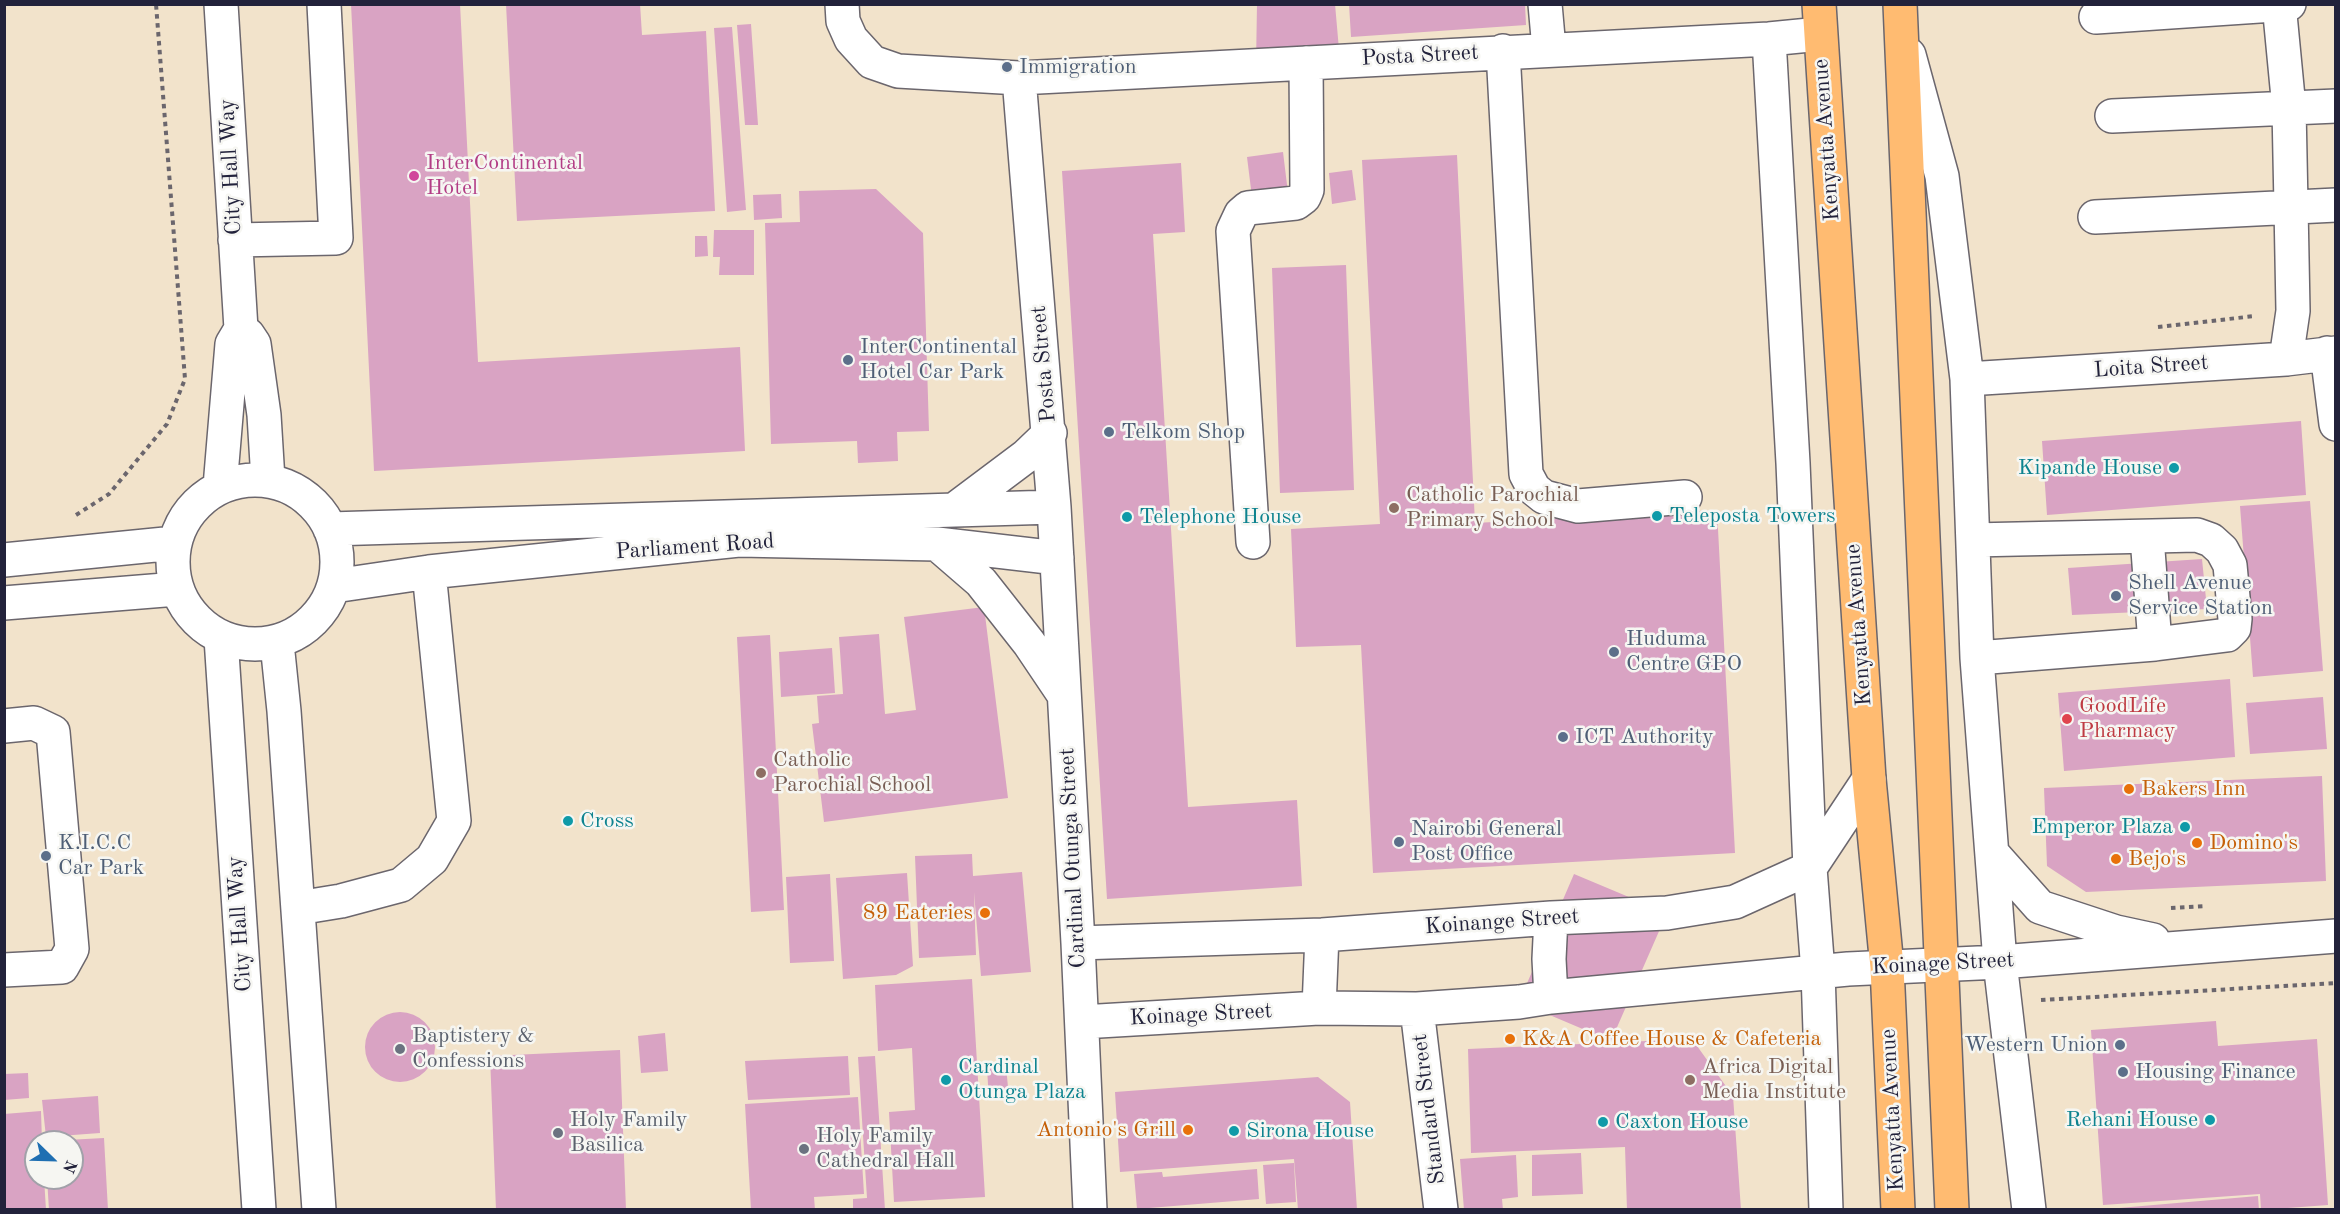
<!DOCTYPE html>
<html>
<head>
<meta charset="utf-8">
<style>
	body { margin:0 }
	#map { position:relative; width:2340px; height:1214px; overflow:hidden; background:#f2e3cb; font-family:"Old Standard TT",serif }
	canvas { display:block }
	.frame { position:absolute; inset:0; border:6px solid #22223b; pointer-events:none }
	.north { position:absolute; left:24px; top:1130px; width:60px; height:60px; box-sizing:border-box; background:#f6f6f2; border:2px solid #a1a1a9; border-radius:50%; rotate:113deg; font-size:16px; font-weight:700; line-height:24px; text-align:center; color:#22223b }
	.north::after { content:''; display:block; margin:auto; width:21px; height:27px; background:#1f6fb2; clip-path:polygon(50% 0,100% 100%,50% 72%,0 100%) }
</style>
</head>
<body>
<div id="map">
<canvas width="2340" height="1214"></canvas>
<div class="frame"></div>
<div class="north">N</div>
</div>
<script>
const c = document.querySelector('canvas').getContext('2d');
c.lineJoin = 'round';
function fill(path, color) {
  c.fillStyle = color;
  c.fill(path, 'evenodd');
}
function poly(rows) {
  const path = new Path2D();
  for (const r of rows) {
    if (r.length === 3) {
      path.moveTo(r[0] + r[2], r[1]);
      path.arc(r[0], r[1], r[2], 0, 2 * Math.PI);
      continue;
    }
    path.moveTo(r[0], r[1]);
    for (let i = 2; i < r.length; i += 2) path.lineTo(r[i], r[i + 1]);
  }
  return path;
}
function trace(path, color, width, dash) {
  c.strokeStyle = color;
  c.lineWidth = width;
  c.lineCap = dash ? 'butt' : 'round';
  c.setLineDash(dash || []);
  c.stroke(path);
}
function write(font, color, halo, rows, align = 'center') {
  c.font = font + ' "Old Standard TT",serif';
  c.lineWidth = 5;
  c.setLineDash([]);
  c.textBaseline = 'middle';
  c.strokeStyle = halo;
  c.fillStyle = color;
  for (const [text, x, y, turn = 0] of rows) {
    c.save();
    c.translate(x, y);
    c.rotate((+turn || 0) * Math.PI / 180);
    c.textAlign = isNaN(turn) ? turn : align;
    if (halo) c.strokeText(text, 0, 0);
    c.fillText(text, 0, 0);
    c.restore();
  }
}
fill(poly([
	[351,4,460,4,478,362,740,347,745,451,374,471],
	[506,4,640,4,642,35,706,31,715,211,517,221],
	[1257,4,1335,4,1340,61,1256,65],
	[1349,4,1525,4,1526,25,1351,37],
	[751,24,758,125,745,125,737,25],
	[732,27,746,210,727,212,714,28],
	[1283,152,1288,193,1252,197,1247,157],
	[1457,155,1475,523,1717,510,1735,853,1373,873,1361,645,1296,647,1291,529,1380,524,1362,160],
	[1181,163,1185,232,1153,234,1188,807,1297,800,1302,886,1107,899,1062,171],
	[1352,170,1356,200,1332,204,1329,173],
	[876,189,923,233,929,431,897,432,898,461,858,463,857,441,771,444,765,223,800,222,799,191],
	[781,194,782,218,754,220,753,195],
	[714,230,754,230,754,275,719,275,720,257,713,257],
	[695,236,707,236,708,256,695,257],
	[1346,265,1354,490,1280,493,1272,268],
	[2301,421,2306,495,2047,515,2042,441],
	[2310,501,2323,671,2253,677,2240,506],
	[2202,559,2207,609,2072,615,2068,568],
	[984,607,1008,798,824,822,812,724,819,723,817,696,843,694,839,637,879,634,885,714,916,710,904,617],
	[770,635,784,910,751,912,737,637],
	[832,648,835,693,781,697,779,652],
	[2230,679,2235,757,2064,771,2058,693],
	[2323,697,2327,749,2250,754,2246,703],
	[2322,776,2326,881,2086,892,2047,866,2044,788],
	[972,854,973,876,1022,872,1031,972,981,976,974,892,976,955,919,958,915,856],
	[907,873,913,966,896,975,843,979,836,878],
	[830,874,834,961,790,963,786,877],
	[1574,874,1667,913,1611,1041,1519,1002],
	[972,979,985,1197,894,1202,889,1112,915,1110,912,1048,878,1051,875,985],
	[400,1047,35],
	[2216,1021,2218,1046,2317,1039,2328,1205,2261,1210,2260,1194,2103,1205,2091,1030],
	[665,1033,668,1071,641,1073,638,1036],
	[1692,1039,1733,1096,1741,1210,1627,1210,1625,1147,1471,1153,1468,1049],
	[620,1050,626,1210,496,1210,490,1056],
	[848,1056,850,1095,748,1100,745,1061],
	[875,1056,885,1210,853,1210,853,1199,867,1198,858,1057],
	[1006,1066,1009,1098,989,1100,987,1068],
	[28,1073,29,1098,4,1100,4,1074],
	[1318,1077,1350,1102,1357,1210,1298,1210,1294,1159,1120,1172,1115,1092],
	[98,1096,100,1133,46,1137,42,1100],
	[858,1097,864,1194,814,1197,815,1210,751,1210,745,1104],
	[41,1111,42,1142,36,1142,36,1178,44,1178,46,1210,4,1210,4,1114],
	[104,1138,108,1210,49,1210,47,1178,72,1178,72,1142,67,1140],
	[1581,1153,1583,1194,1532,1196,1532,1155],
	[1516,1155,1518,1197,1502,1199,1503,1210,1464,1210,1460,1159],
	[1294,1163,1296,1202,1266,1204,1263,1165],
	[1257,1169,1259,1199,1137,1209,1134,1174,1162,1172,1163,1177],
	[2258,1196,2259,1210,2119,1210,2119,1208]
]), '#d9a3c3');
const minor = poly([
	[842,4,843,21,851,39,872,62,898,71,1019,78,1769,39,1820,34],
	[1545,4,1549,49],
	[2279,4,2289,108,2291,206,2293,311,2286,359],
	[2096,17,2289,4],
	[1769,39,1793,463,1810,868,1818,972,1826,1210],
	[1503,51,1526,474,1534,489,1544,497,1578,506,1685,497],
	[1909,55,1942,176,1967,379,1977,658,2000,962,2029,1210],
	[1019,78,1054,507,1078,943,1090,1210],
	[2112,116,2336,106],
	[2095,217,2336,205],
	[235,240,336,238,324,4],
	[241,329,248,335,254,344,264,415,268,480],
	[2327,353,2336,424],
	[1967,379,2286,359,2336,353],
	[255,562,82],
	[220,487,232,344,241,329,221,4],
	[954,510,1026,456,1050,433],
	[330,529,1054,507],
	[2147,537,2155,644],
	[1973,540,2197,535,2211,540,2222,550,2230,565,2235,619,2234,628,2227,635,2155,644,1977,658],
	[1253,542,1233,231,1241,214,1248,208,1296,203,1304,197,1307,190,1306,63],
	[937,544,981,582,1029,643,1064,695],
	[4,560,175,543],
	[334,586,429,572,739,540,937,544,1057,558],
	[4,603,177,589],
	[221,638,259,1210],
	[277,643,284,711,319,1210],
	[4,726,34,723,53,732,72,949,62,967,4,970],
	[1992,853,2040,907,2116,932,2153,940],
	[298,908,341,901,401,885,432,859,454,821,429,572],
	[1078,943,1322,935,1551,918,1667,913,1735,902,1810,868,1869,779],
	[1551,997,1549,959,1551,918],
	[1319,1008,1322,935],
	[1417,1009,1441,1210],
	[1082,1022,1319,1008,1417,1009,1519,1002,1551,997,1848,969,2000,962,2336,936]
]);
const major = poly([
	[1819,4,1869,779,1887,967,1898,1210],
	[1900,4,1952,1210]
]);
trace(minor, '#6b666d', 36);
trace(major, '#6b666d', 36);
trace(poly([
	[2158,327,2255,316],
	[76,515,109,494,167,424,185,379,156,4],
	[2171,908,2206,906],
	[2041,1000,2336,983]
]), '#6b666d', 4, [4.5, 4.5]);
trace(minor, '#fff', 33);
trace(major, '#ffbb71', 33);
for (const [x, y, r, color] of [
	[1007,67,6,"#5c6f8a"],
	[414,176,6,"#d1479c"],
	[848,360,6,"#5c6f8a"],
	[1109,432,6,"#5c6f8a"],
	[2174,468,6,"#0f9aa8"],
	[1394,508,6,"#8d6e63"],
	[1657,516,6,"#0f9aa8"],
	[1127,517,6,"#0f9aa8"],
	[2116,596,6,"#5c6f8a"],
	[1614,652,6,"#5c6f8a"],
	[2067,719,6,"#e0444e"],
	[1563,737,6,"#5c6f8a"],
	[761,773,6,"#8d6e63"],
	[2129,789,6,"#e8710a"],
	[568,821,6,"#0f9aa8"],
	[2185,827,6,"#0f9aa8"],
	[1399,842,6,"#5c6f8a"],
	[2197,843,6,"#e8710a"],
	[46,856,6,"#5c6f8a"],
	[2116,859,6,"#e8710a"],
	[985,913,6,"#e8710a"],
	[1510,1039,6,"#e8710a"],
	[2120,1045,6,"#5c6f8a"],
	[400,1049,6,"#6b7280"],
	[2123,1072,6,"#5c6f8a"],
	[946,1080,6,"#0f9aa8"],
	[1690,1080,6,"#8d6e63"],
	[2210,1120,6,"#0f9aa8"],
	[1603,1122,6,"#0f9aa8"],
	[1188,1130,6,"#e8710a"],
	[1234,1131,6,"#0f9aa8"],
	[558,1133,6,"#6b7280"],
	[804,1149,6,"#6b7280"]
]) {
  const dot = new Path2D();
  dot.arc(x, y, r, 0, 2 * Math.PI);
  c.fillStyle = color;
  c.fill(dot);
  trace(dot, '#f6f6f2', 2);
}
write('22px', '#22223b', '#f6f6f2', [
	["Posta Street",1420,56,-3],
	["Kenyatta Avenue",1827,140,-94],
	["City Hall Way",231,167,-93],
	["Posta Street",1044,364,-95],
	["Loita Street",2151,367,-4],
	["Parliament Road",695,547,-4],
	["Kenyatta Avenue",1859,625,-94],
	["Cardinal Otunga Street",1073,858,-93],
	["Koinange Street",1502,922,-4],
	["City Hall Way",240,924,-94],
	["Koinage Street",1943,964,-3],
	["Koinage Street",1201,1015,-3],
	["Standard Street",1429,1109,-97],
	["Kenyatta Avenue",1893,1110,-93]
]);
write('22px', '#4e5e75', '#f6f6f2', [
	["Immigration",1019,67],
	["InterContinental",860,347],
	["Hotel Car Park",860,372],
	["Telkom Shop",1121,432],
	["Shell Avenue",2128,583],
	["Service Station",2128,608],
	["Huduma",1626,639],
	["Centre GPO",1626,664],
	["ICT Authority",1575,737],
	["Nairobi General",1411,829],
	["Post Office",1411,854],
	["K.I.C.C",58,843],
	["Car Park",58,868],
	["Western Union",2108,1045,"right"],
	["Housing Finance",2135,1072]
], 'left');
write('22px', '#b23c85', '#f6f6f2', [
	["InterContinental",426,163],
	["Hotel",426,188]
], 'left');
write('22px', '#0d838f', '#f6f6f2', [
	["Kipande House",2162,468,"right"],
	["Teleposta Towers",1669,516],
	["Telephone House",1139,517],
	["Cross",580,821],
	["Emperor Plaza",2173,827,"right"],
	["Cardinal",958,1067],
	["Otunga Plaza",958,1092],
	["Rehani House",2198,1120,"right"],
	["Caxton House",1615,1122],
	["Sirona House",1246,1131]
], 'left');
write('22px', '#785e54', '#f6f6f2', [
	["Catholic Parochial",1406,495],
	["Primary School",1406,520],
	["Catholic",773,760],
	["Parochial School",773,785],
	["Africa Digital",1702,1067],
	["Media Institute",1702,1092]
], 'left');
write('22px', '#be3a42', '#f6f6f2', [
	["GoodLife",2079,706],
	["Pharmacy",2079,731]
], 'left');
write('22px', '#c56008', '#f6f6f2', [
	["Bakers Inn",2141,789],
	["Domino's",2209,843],
	["Bejo's",2128,859],
	["89 Eateries",973,913,"right"],
	["K&A Coffee House & Cafeteria",1522,1039],
	["Antonio's Grill",1176,1130,"right"]
], 'left');
write('22px', '#5b616d', '#f6f6f2', [
	["Baptistery &",412,1036],
	["Confessions",412,1061],
	["Holy Family",570,1120],
	["Basilica",570,1145],
	["Holy Family",816,1136],
	["Cathedral Hall",816,1161]
], 'left');
</script>
</body>
</html>
